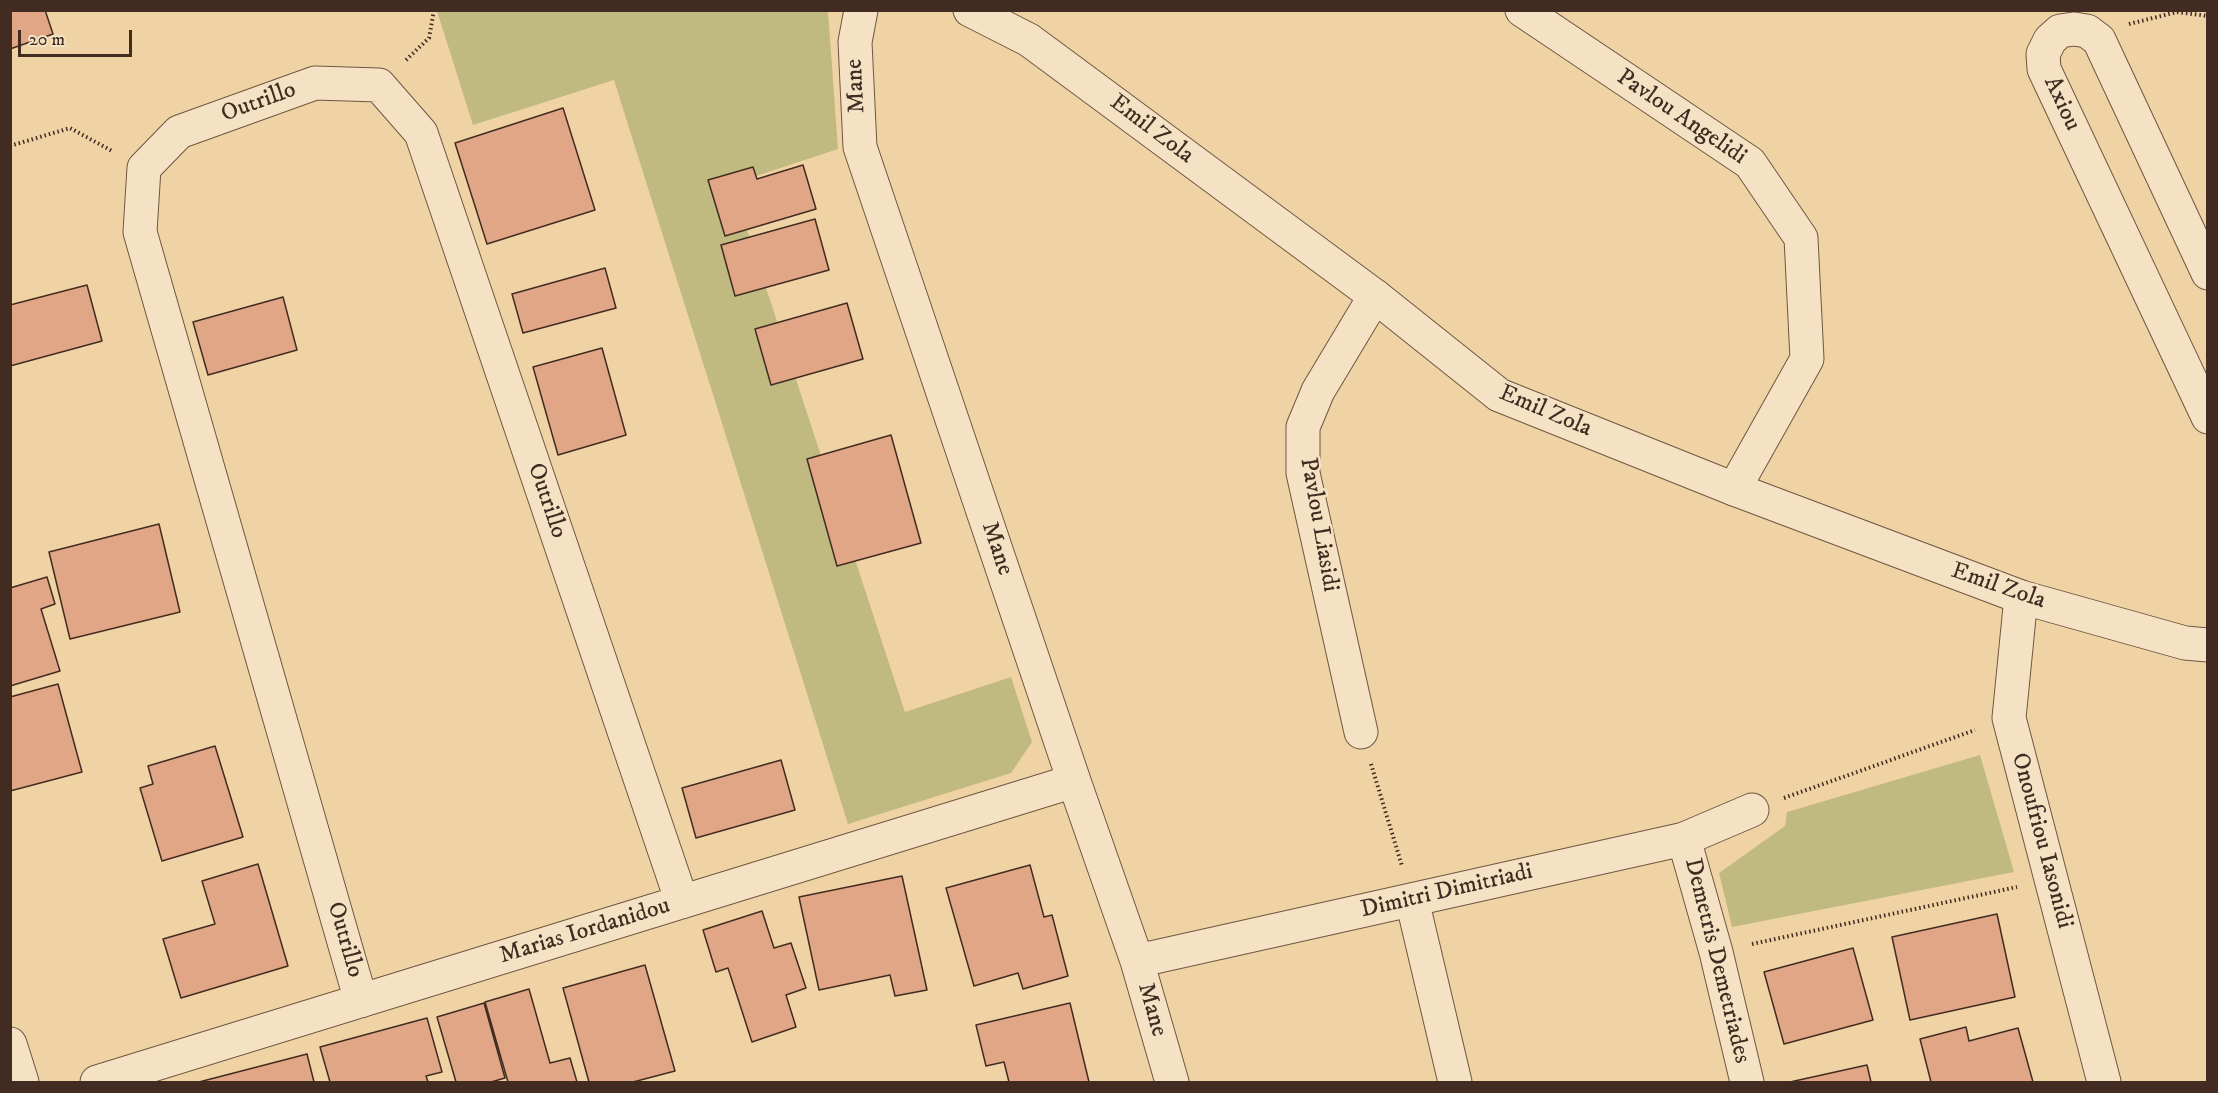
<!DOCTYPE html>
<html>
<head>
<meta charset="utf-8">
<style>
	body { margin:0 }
	#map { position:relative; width:2218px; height:1093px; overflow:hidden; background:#f0d3a4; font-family:"IM FELL DW Pica",serif }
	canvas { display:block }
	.frame { position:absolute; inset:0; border:12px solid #422c22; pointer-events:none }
	.scale { position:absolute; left:18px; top:30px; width:114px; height:27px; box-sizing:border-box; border:3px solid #422c22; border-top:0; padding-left:8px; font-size:18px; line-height:21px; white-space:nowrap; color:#422c22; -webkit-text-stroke:4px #f5e2c4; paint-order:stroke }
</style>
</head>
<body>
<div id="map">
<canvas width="2218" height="1093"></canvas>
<div class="frame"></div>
<div class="scale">20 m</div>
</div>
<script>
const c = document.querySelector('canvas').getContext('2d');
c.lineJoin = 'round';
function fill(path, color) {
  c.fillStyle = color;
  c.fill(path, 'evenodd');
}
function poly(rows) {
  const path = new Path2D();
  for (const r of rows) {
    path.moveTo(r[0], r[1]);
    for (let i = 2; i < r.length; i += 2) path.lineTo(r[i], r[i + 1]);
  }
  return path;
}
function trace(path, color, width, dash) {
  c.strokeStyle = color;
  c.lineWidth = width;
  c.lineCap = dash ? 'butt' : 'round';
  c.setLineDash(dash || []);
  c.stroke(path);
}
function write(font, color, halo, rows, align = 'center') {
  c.font = font + ' "IM FELL DW Pica",serif';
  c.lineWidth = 5;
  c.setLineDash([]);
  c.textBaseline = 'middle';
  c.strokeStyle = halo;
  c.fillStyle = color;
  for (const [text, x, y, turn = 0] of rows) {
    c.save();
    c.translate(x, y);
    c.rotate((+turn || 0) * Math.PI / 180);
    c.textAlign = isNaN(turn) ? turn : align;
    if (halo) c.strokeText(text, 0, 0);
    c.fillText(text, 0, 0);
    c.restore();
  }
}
fill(poly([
	[437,11,828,11,838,149,732,184,905,712,1011,677,1032,742,1011,773,848,824,614,80,473,125],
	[1980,755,2014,872,1732,927,1719,873,1785,826,1787,812]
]), '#c0ba81');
const building = poly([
	[10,10,45,10,53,34,10,49,10,10],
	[563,108,595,210,487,244,455,143,563,108],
	[803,165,816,209,725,236,708,180,753,167,757,179,803,165],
	[815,219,829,270,735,296,721,245,815,219],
	[605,268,616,308,523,333,512,294,605,268],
	[87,285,102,341,10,366,10,305,87,285],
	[283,297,297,350,208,375,193,322,283,297],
	[847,303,863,359,771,385,755,329,847,303],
	[602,348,626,435,558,455,533,367,602,348],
	[891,435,921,543,837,566,807,459,891,435],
	[159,524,180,612,70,639,49,552,159,524],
	[47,577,55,604,41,609,60,671,10,686,10,588,47,577],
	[58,684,82,772,10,791,10,697,58,684],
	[215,746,243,837,162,861,140,788,153,784,148,766,215,746],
	[781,760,795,810,696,838,682,788,781,760],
	[258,864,288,966,181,998,163,939,215,924,202,881,258,864],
	[1030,865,1044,917,1052,915,1068,976,1023,989,1018,973,974,986,946,888,1030,865],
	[902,876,927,990,895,996,890,975,819,990,799,897,902,876],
	[762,911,774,948,791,943,806,988,786,995,796,1027,752,1042,728,968,716,972,703,930,762,911],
	[1997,914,2015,997,1910,1020,1892,937,1997,914],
	[1853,948,1873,1020,1784,1044,1764,972,1853,948],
	[645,965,675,1071,633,1082,589,1082,563,988,645,965],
	[529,989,550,1063,570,1058,577,1082,508,1082,485,1002,529,989],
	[484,1003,505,1078,491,1082,456,1082,437,1017,484,1003],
	[1070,1003,1089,1082,1009,1082,1004,1062,986,1066,976,1025,1070,1003],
	[427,1018,442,1072,426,1076,428,1082,330,1082,320,1047,427,1018],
	[1966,1027,1969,1041,2018,1028,2033,1082,1931,1082,1920,1039,1966,1027],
	[307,1054,314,1082,199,1082,307,1054],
	[1867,1065,1871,1082,1790,1082,1867,1065]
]);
fill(building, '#e0a685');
trace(building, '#422c22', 1.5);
const minor = poly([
	[861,10,855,42,860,147,1074,781,1137,961,1172,1082],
	[1522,10,1750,163,1801,238,1807,359,1734,489],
	[2208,273,2099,40,2087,31,2074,29,2060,31,2050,40,2043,54,2044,69,2208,417],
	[2021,597,2009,718,2104,1082],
	[1361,732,1303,473,1303,427,1318,391,1375,296],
	[1684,839,1716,952,1747,1082],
	[1412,900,1455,1082],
	[1137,961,1684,839,1752,810],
	[361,1001,140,232,144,168,179,132,315,83,379,85,421,133,682,902],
	[10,1044,22,1082],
	[97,1082,1074,781]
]);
const tertiary = poly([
	[970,10,1029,40,1375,296,1499,395,1734,489,2021,597,2185,643,2208,645]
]);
trace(minor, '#6e5642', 35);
trace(tertiary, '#6e5642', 35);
trace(poly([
	[2129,24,2177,12,2208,16],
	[406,60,429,38,434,10],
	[10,146,70,128,112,151],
	[1371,764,1402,866],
	[1784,798,1975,730],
	[1752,944,2017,887]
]), '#422c22', 4, [1.5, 3]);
trace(minor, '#f5e2c4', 33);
trace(tertiary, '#f5e2c4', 33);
write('24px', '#422c22', '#f5e2c4', [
	["Mane",857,86,-93],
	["Outrillo",259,103,-20],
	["Axiou",2061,104,65],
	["Pavlou Angelidi",1681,118,34],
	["Emil Zola",1151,130,37],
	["Emil Zola",1545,412,23],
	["Outrillo",546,501,71],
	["Pavlou Liasidi",1318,525,80],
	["Mane",996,549,71],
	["Emil Zola",1998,587,19],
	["Onoufriou Iasonidi",2041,841,75],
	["Dimitri Dimitriadi",1447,892,-13],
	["Marias Iordanidou",585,932,-17],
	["Outrillo",344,940,74],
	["Demetris Demetriades",1716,961,76],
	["Mane",1151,1010,74]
]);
</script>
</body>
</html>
